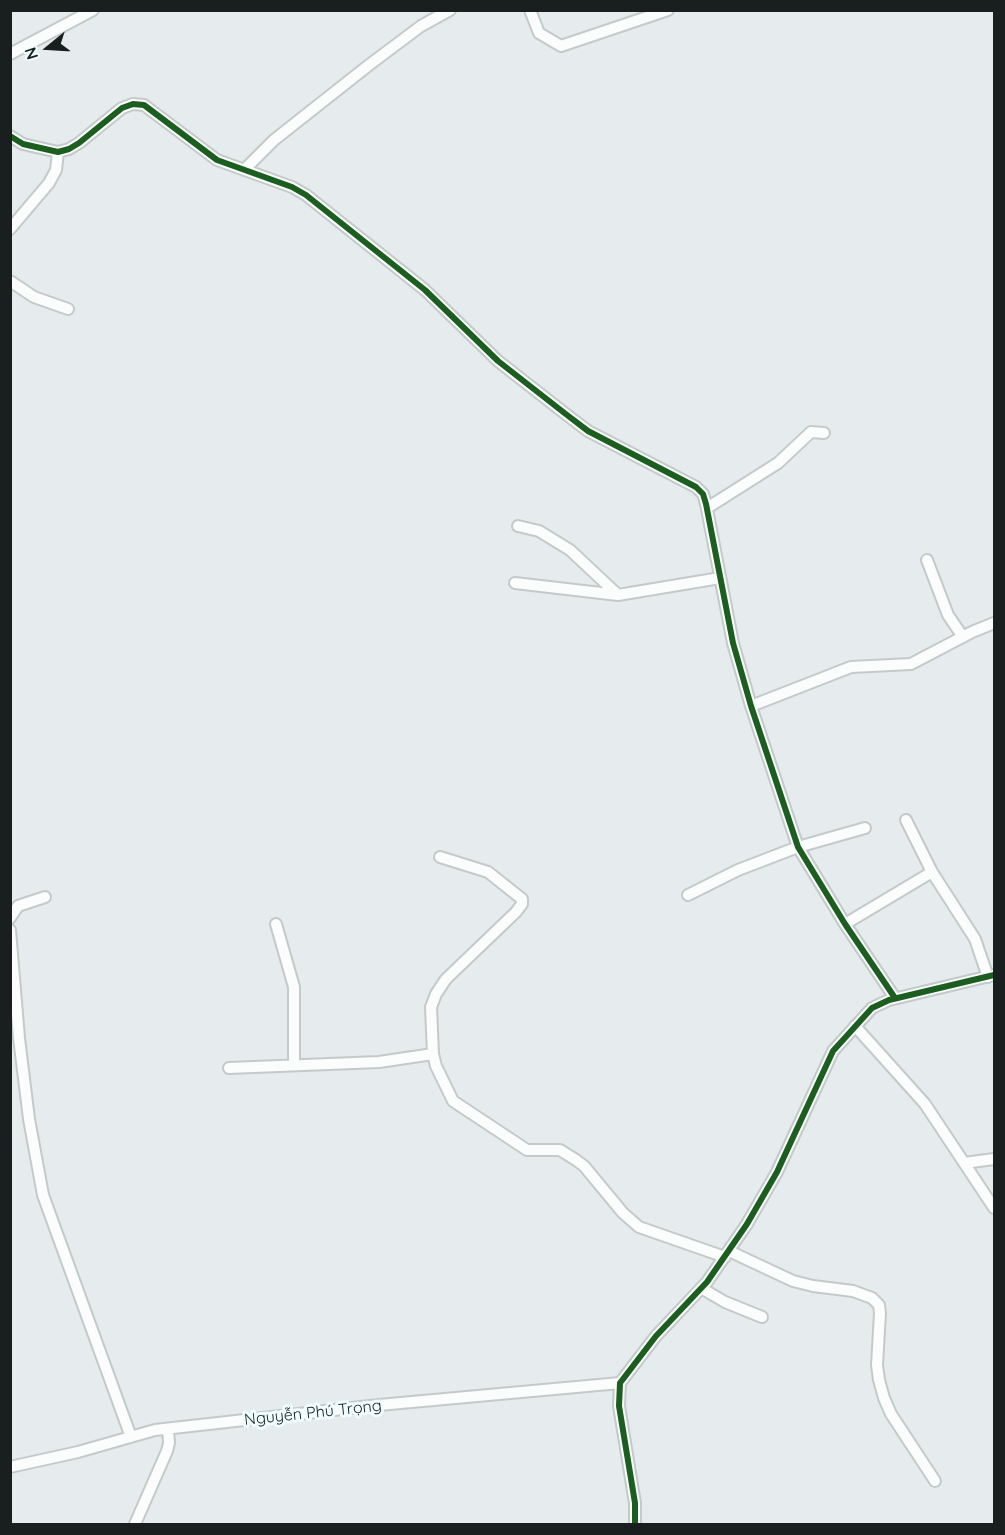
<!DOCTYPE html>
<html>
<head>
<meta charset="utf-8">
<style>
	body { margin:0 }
	#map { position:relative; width:1005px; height:1535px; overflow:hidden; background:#e6eced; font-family:Quicksand,sans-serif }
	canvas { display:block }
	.frame { position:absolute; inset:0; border:12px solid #191e1e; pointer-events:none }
	.north { position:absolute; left:18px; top:18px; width:60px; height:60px; -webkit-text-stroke:4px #f0fdfe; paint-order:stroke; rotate:252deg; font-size:16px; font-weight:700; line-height:24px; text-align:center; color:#191e1e }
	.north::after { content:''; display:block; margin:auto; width:21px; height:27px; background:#191e1e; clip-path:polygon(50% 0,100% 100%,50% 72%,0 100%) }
</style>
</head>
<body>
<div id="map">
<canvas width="1005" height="1535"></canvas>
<div class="frame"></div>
<div class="north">N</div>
</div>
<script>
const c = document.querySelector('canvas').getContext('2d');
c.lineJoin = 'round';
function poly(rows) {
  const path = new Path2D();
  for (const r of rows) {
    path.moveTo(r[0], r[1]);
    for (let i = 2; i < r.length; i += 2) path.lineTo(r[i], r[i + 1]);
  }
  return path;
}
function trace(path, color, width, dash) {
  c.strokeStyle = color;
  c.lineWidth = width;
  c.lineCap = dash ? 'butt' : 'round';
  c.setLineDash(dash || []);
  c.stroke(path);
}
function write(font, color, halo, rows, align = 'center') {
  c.font = font + ' Quicksand,sans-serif';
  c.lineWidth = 6;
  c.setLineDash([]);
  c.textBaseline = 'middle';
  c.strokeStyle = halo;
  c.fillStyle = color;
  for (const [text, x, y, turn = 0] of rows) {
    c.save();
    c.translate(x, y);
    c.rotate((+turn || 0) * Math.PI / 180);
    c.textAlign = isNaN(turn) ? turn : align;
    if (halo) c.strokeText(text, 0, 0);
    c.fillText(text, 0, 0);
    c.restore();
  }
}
const minor = poly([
	[530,10,539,33,561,46,668,10],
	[10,54,93,10],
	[10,136,23,144,58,152,69,149,79,143,122,108,133,104,144,105,217,160,292,187,306,195,425,290,498,361,567,415,588,431,696,487,703,494,706,504,733,643,751,706,798,847,845,924,895,998],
	[244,170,274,140,369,65,421,26,450,10],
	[10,229,49,183,56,170,58,152],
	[10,281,34,297,68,309],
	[707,508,778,463,811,432,824,433],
	[518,526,539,531,570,550,618,595],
	[927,560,948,615,963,637],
	[515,583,618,595,720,578],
	[751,706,851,667,911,664,972,632,994,623],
	[906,820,932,872,975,939,988,977],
	[440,857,488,872,522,899,522,904,516,912,446,979,436,994,431,1007,433,1054,436,1066,453,1101,527,1150,560,1150,576,1160,584,1166,623,1213,639,1227,725,1257],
	[688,895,738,870,798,847,865,828],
	[10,918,18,906,45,897],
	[276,924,294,987,294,1064],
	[845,924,932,872],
	[10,930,19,1038,29,1119,43,1195,131,1437],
	[855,1026,925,1104,994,1208],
	[229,1068,379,1062,433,1054],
	[964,1163,994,1159],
	[729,1251,793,1281,813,1286,853,1291,872,1298,879,1305,880,1313,877,1365,879,1380,884,1398,891,1414,935,1481],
	[701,1288,725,1302,762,1317],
	[10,1467,78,1452,155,1430,379,1405,620,1383],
	[135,1524,167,1451,169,1443,168,1429],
	[635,1524,635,1503,619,1406,620,1383,656,1336,707,1282,747,1224,777,1172,833,1051,872,1008,889,1000,994,975]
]);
trace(minor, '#c4caca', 14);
trace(minor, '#fbfcfc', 10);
trace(poly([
	[10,136,23,144,58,152,69,149,79,143,122,108,133,104,144,105,217,160,292,187,306,195,425,290,498,361,567,415,588,431,696,487,703,494,706,504,733,643,751,706,798,847,845,924,895,998],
	[635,1524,635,1503,619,1406,620,1383,656,1336,707,1282,747,1224,777,1172,833,1051,872,1008,889,1000,994,975]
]), '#1b5e20', 6);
write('16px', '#191e1e', '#f0fdfe', [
	["Nguyễn Phú Trọng",313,1413,-6]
]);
</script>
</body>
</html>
